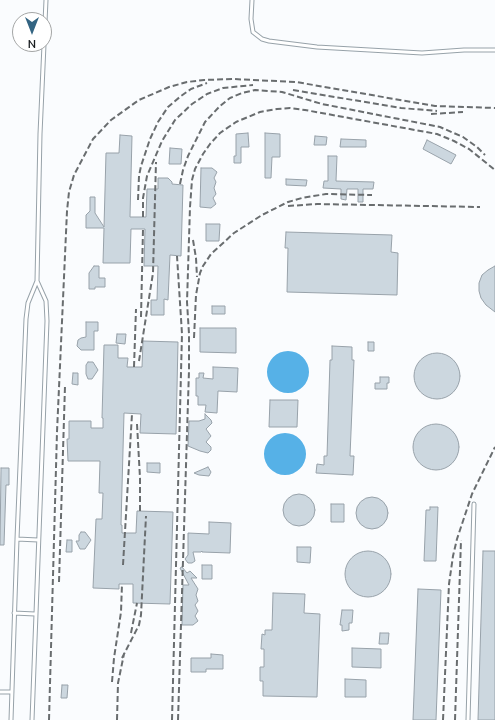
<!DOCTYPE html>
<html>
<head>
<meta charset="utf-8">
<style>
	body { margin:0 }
	#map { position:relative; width:495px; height:720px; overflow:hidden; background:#fafcfe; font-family:"Nunito Sans",sans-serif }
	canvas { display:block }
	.north { position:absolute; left:12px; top:12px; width:40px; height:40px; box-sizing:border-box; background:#fff; border:1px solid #a3a5a5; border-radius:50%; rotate:180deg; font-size:11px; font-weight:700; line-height:16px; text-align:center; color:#181d1f }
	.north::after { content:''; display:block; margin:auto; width:14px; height:18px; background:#336482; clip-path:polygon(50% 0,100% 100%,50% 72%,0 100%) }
</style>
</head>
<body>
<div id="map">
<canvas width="495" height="720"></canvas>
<div class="north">N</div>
</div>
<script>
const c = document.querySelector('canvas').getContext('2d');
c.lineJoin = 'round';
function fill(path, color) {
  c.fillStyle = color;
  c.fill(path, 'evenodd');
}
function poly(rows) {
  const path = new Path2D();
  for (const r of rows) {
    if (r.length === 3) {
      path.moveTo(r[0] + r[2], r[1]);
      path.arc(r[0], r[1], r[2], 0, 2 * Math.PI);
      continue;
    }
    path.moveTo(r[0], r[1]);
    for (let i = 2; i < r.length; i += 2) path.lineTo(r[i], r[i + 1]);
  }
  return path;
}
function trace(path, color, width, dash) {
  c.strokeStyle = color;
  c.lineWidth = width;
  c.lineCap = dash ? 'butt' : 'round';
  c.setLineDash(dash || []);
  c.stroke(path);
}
fill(poly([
	[288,372,21],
	[285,454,21]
]), '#56b1e7');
const building = poly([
	[248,133,249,147,241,147,241,163,234,163,234,156,236,156,236,134,248,133],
	[265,133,280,134,280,157,272,157,271,178,265,178,265,133],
	[120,135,132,136,130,217,146,217,147,189,158,189,158,178,168,178,172,182,172,184,183,185,181,256,170,255,168,300,164,299,164,315,151,315,151,300,157,300,158,266,144,266,145,229,131,229,130,263,103,263,104,228,86,228,86,215,90,211,90,197,95,197,95,213,104,227,106,153,119,153,120,135],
	[315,136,327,137,326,145,314,145,315,136],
	[341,139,366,140,366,147,340,147,341,139],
	[427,140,456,155,451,164,423,149,427,140],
	[170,148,182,149,181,164,169,164,170,148],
	[328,156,337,156,336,181,374,182,373,189,363,189,363,202,358,202,358,189,347,189,346,200,341,199,341,189,323,188,324,181,328,181,328,156],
	[201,168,212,168,217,172,214,178,216,182,214,188,216,194,213,198,216,204,211,208,200,207,201,168],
	[286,179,307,180,306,186,286,185,286,179],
	[206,224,220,224,219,241,206,241,206,224],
	[286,232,392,235,391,252,398,253,397,295,287,292,288,248,285,248,286,232],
	[94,266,99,266,99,278,105,278,105,287,95,287,95,289,89,289,89,273,94,266],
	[495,266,495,312,486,305,481,298,479,291,479,283,482,275,488,270,495,266],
	[212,306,225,306,225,314,212,314,212,306],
	[86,322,98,322,98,331,94,331,94,350,81,350,77,346,78,340,81,338,86,337,86,322],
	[200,328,236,328,236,353,200,352,200,328],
	[117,334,126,334,125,344,116,343,117,334],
	[143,341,178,342,176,434,140,433,141,414,124,413,121,525,122,525,122,533,136,533,137,511,173,512,170,604,133,603,133,584,119,584,119,589,93,588,96,519,102,519,103,493,99,493,100,461,68,461,67,439,69,439,69,421,91,421,91,428,103,428,103,418,102,418,104,345,118,345,118,358,128,358,127,367,142,367,143,341],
	[368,342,374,342,374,351,368,351,368,342],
	[332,346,352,347,352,360,354,360,350,456,354,456,353,475,316,473,317,464,324,465,324,456,327,456,330,360,332,360,332,346],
	[437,376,23],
	[88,362,93,362,98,370,92,379,88,379,86,374,86,365,88,362],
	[213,367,238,368,237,392,218,391,217,413,205,412,206,405,198,405,198,396,196,396,196,378,199,378,199,373,204,373,203,378,213,379,213,367],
	[73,373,78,373,78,385,72,384,73,373],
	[380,377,389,377,389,383,387,383,387,389,375,389,375,383,380,383,380,377],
	[270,400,298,400,297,427,269,427,270,400],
	[205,414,211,420,212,423,206,429,211,436,206,442,211,447,211,450,208,453,200,451,188,446,189,421,199,421,205,419,205,414],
	[436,447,23],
	[147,463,160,463,160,473,147,472,147,463],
	[208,467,211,472,209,476,199,475,194,473,208,467],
	[1,468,9,468,9,485,6,485,4,545,0,545,1,468],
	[299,510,16],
	[372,513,16],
	[331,504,344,504,344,522,331,522,331,504],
	[430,507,438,507,436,561,424,561,426,510,430,510,430,507],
	[209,522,231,523,230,553,202,552,202,551,201,552,193,552,195,561,192,563,188,563,185,559,188,555,188,533,209,534,209,522],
	[81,532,85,532,91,540,85,549,80,549,76,541,79,541,79,535,81,532],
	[67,540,72,540,72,552,66,552,67,540],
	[297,547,311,547,310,563,297,562,297,547],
	[368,574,23],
	[483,551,495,551,495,720,478,720,483,551],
	[202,565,212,565,212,579,202,579,202,565],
	[182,567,187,573,190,571,197,578,191,578,198,589,196,595,198,601,195,605,198,611,195,616,198,621,193,625,182,625,183,585,189,585,180,568,182,567],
	[418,589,441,590,436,720,413,720,418,589],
	[273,593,305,594,304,613,320,614,317,697,263,696,263,681,260,681,260,667,264,667,264,649,261,649,262,634,265,635,265,630,272,630,273,593],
	[342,610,353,610,352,623,349,623,349,630,342,631,342,625,340,625,342,610],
	[380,633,389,633,388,644,379,644,380,633],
	[352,648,381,649,381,668,352,667,352,648],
	[211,654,223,655,223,669,206,669,206,672,191,672,191,658,211,658,211,654],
	[345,679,366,680,366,697,345,697,345,679],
	[62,685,68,685,67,698,61,698,62,685]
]);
fill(building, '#ccd7df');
trace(building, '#98a2aa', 1);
const service = poly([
	[252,0,251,19,253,32,262,39,269,41,317,47,422,53,464,50,495,50],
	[17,539,38,540],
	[14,613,35,614],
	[0,692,12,692],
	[11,720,17,539,26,319,28,303,37,281],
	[32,720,47,321,46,301,37,281,40,134,46,0],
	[468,720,474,504]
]);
trace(service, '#97a2a9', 5);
trace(service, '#fff', 3);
trace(poly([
	[293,90,401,108,437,111],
	[431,114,463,112],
	[180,184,183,170,188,156,205,122,220,106,230,98,242,93,255,90,282,92,322,104,440,127,463,137,477,147,485,155],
	[138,200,139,176,141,166,150,139,158,122,168,107,181,96,191,89,207,83],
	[288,206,317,204,480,207],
	[143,217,143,198,147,176,162,141,175,120,192,104,207,94,223,88,253,85],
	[193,240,196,258,197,277],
	[141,317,143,229],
	[194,338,196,295,200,273,203,266,211,254,234,233,262,215,288,202,302,198,326,194,372,195],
	[139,361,153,273,156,162],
	[134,367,136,309],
	[137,424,140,478,140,511],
	[123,565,132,414],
	[59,582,65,386],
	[131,633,137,603],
	[122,658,139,625,141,615,146,516],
	[112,682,114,658,121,612,122,584],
	[49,720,57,432,67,211,69,192,74,175,93,139,111,120,139,100,169,87,187,82,204,80,233,79,296,82,435,106,495,108],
	[117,720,118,683,124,654],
	[172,720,182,334,177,256],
	[178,720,189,370,189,334,187,302,190,207,192,180,195,169,203,154,210,144,220,133,236,122,260,112,277,109,290,108,305,110,437,134,454,141,469,149,495,170],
	[443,720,449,584,453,556,457,539,472,494,495,447],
	[455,720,461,540]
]), '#696d6f', 2, [6, 3]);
</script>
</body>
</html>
